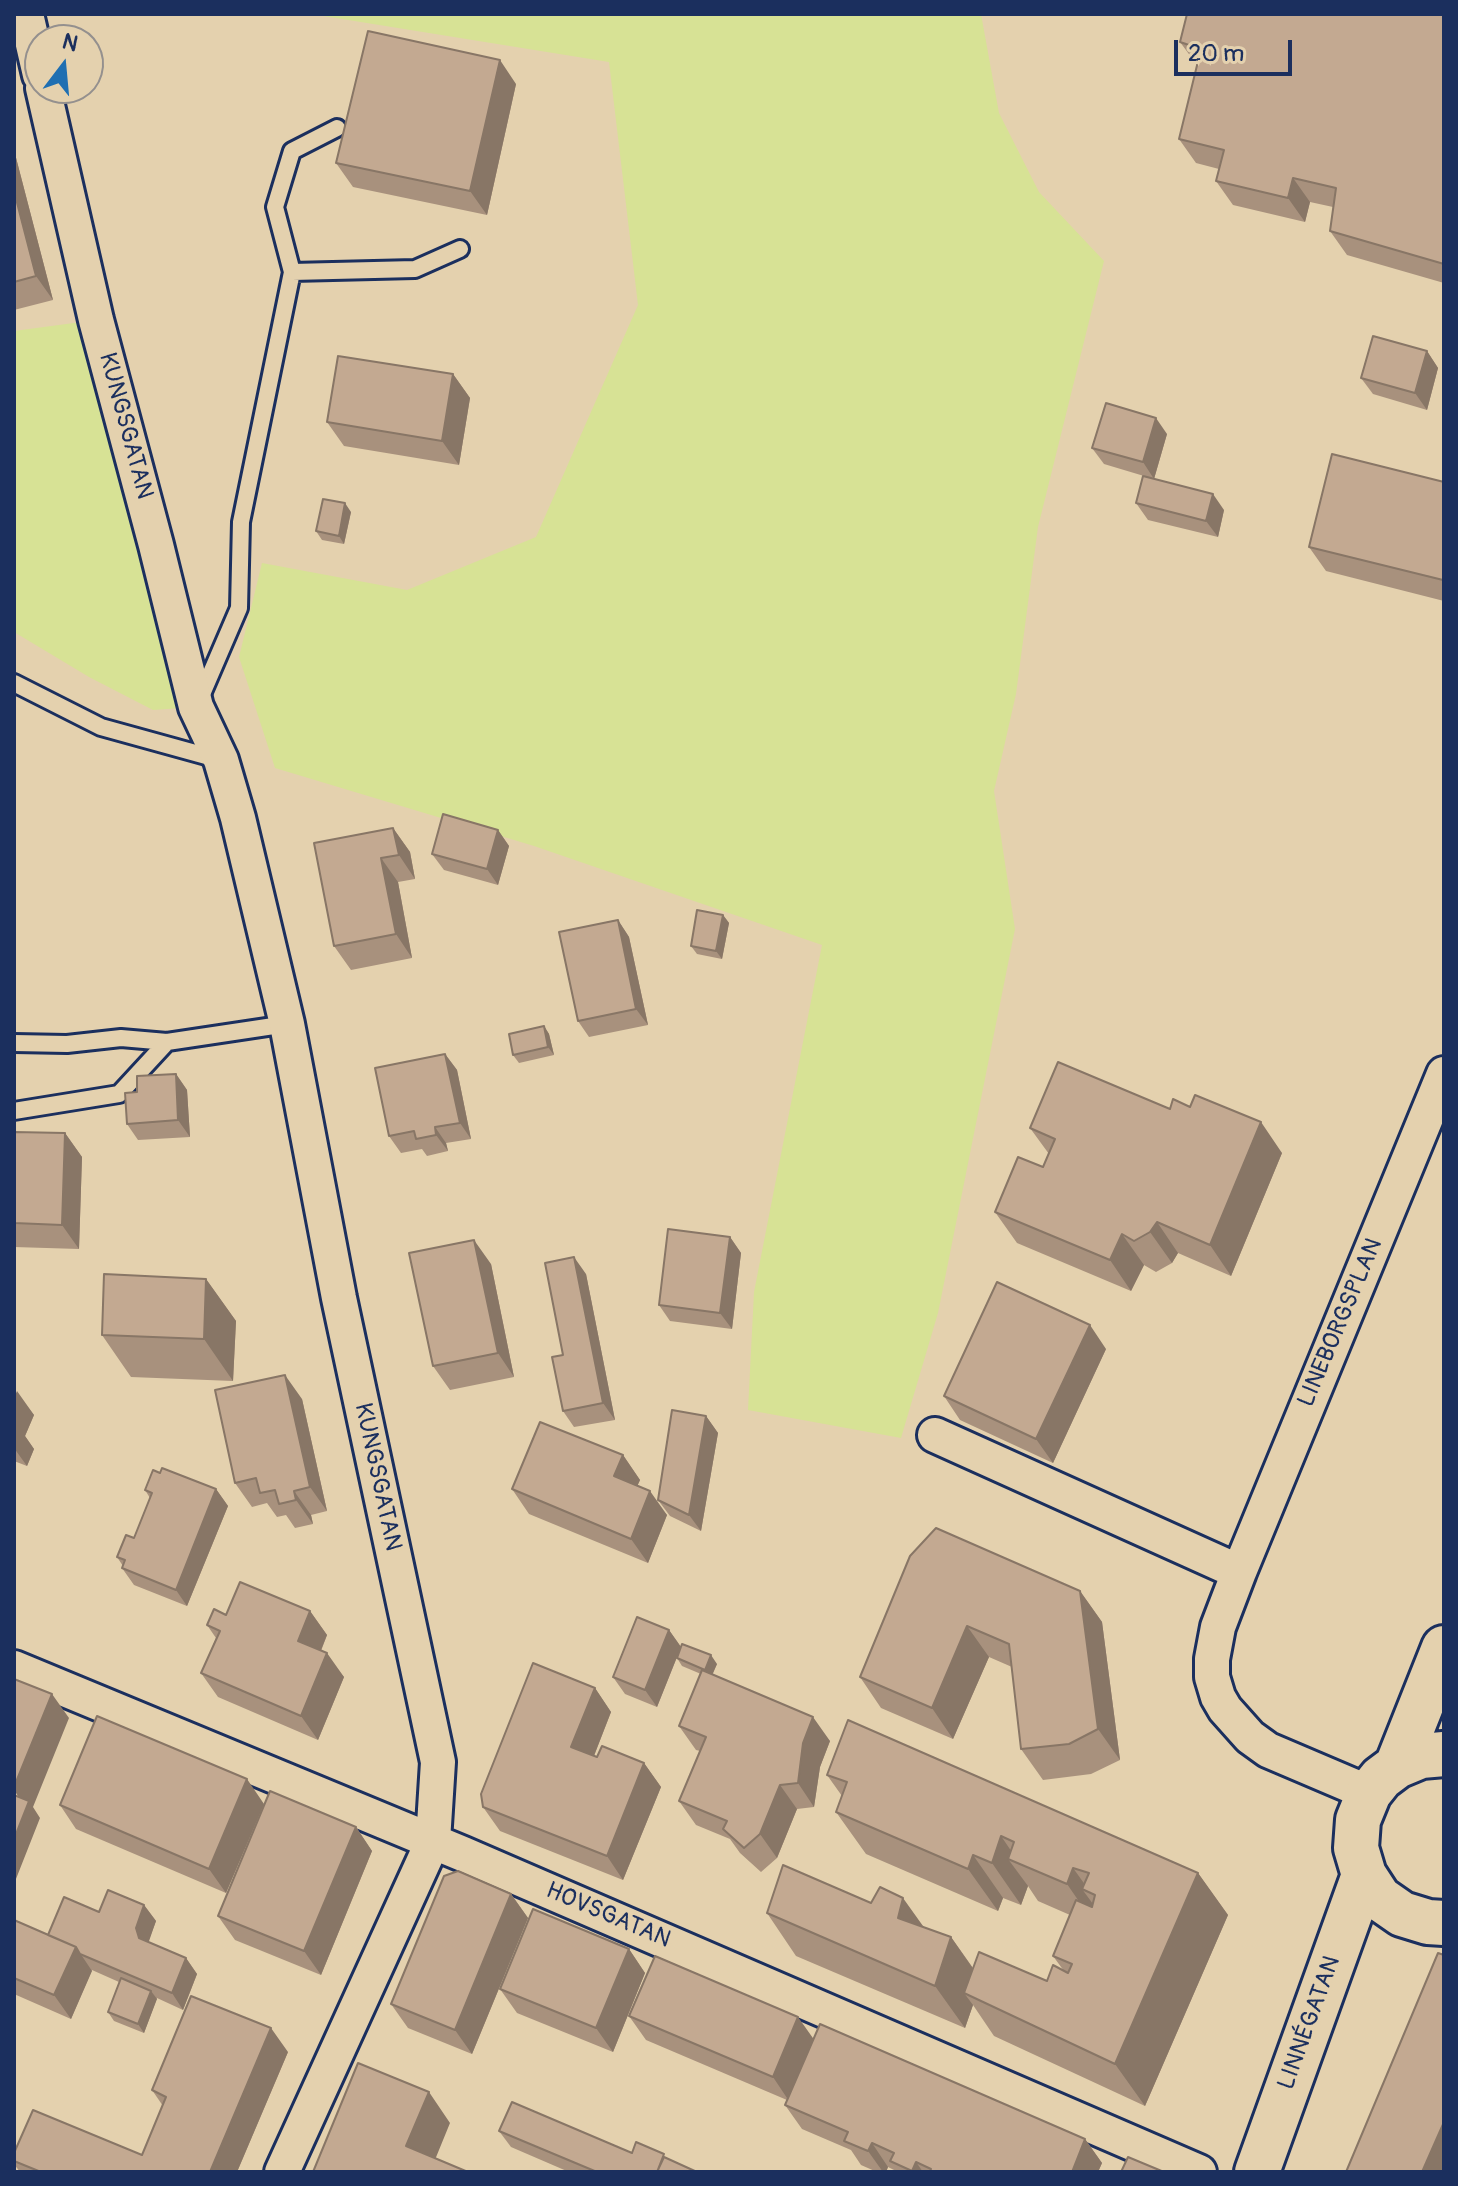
<!DOCTYPE html>
<html>
<head>
<meta charset="utf-8">
<style>
	body { margin:0 }
	#map { position:relative; width:1458px; height:2186px; overflow:hidden; background:#e4d1ae; font-family:Pangolin,sans-serif }
	canvas { display:block }
	.frame { position:absolute; inset:0; border:16px solid #1b2f5e; pointer-events:none }
	.north { position:absolute; left:24px; top:24px; width:80px; height:80px; box-sizing:border-box; background:#e4d1ae; border:2px solid #94908e; border-radius:50%; rotate:16deg; font-size:22px; font-weight:700; line-height:32px; text-align:center; color:#1b2f5e }
	.north::after { content:''; display:block; margin:auto; width:28px; height:36px; background:#1f6fb2; clip-path:polygon(50% 0,100% 100%,50% 72%,0 100%) }
	.scale { position:absolute; left:1174px; top:40px; width:118px; height:36px; box-sizing:border-box; border:4px solid #1b2f5e; border-top:0; padding-left:10px; font-size:24px; line-height:28px; white-space:nowrap; color:#1b2f5e; -webkit-text-stroke:6px #e4d1ae; paint-order:stroke }
</style>
</head>
<body>
<div id="map">
<canvas width="1458" height="2186"></canvas>
<div class="frame"></div>
<div class="north">N</div>
<div class="scale">20 m</div>
</div>
<script>
const c = document.querySelector('canvas').getContext('2d');
c.lineJoin = 'round';
function fill(path, color) {
  c.fillStyle = color;
  c.fill(path, 'evenodd');
}
function poly(rows) {
  const path = new Path2D();
  for (const r of rows) {
    path.moveTo(r[0], r[1]);
    for (let i = 2; i < r.length; i += 2) path.lineTo(r[i], r[i + 1]);
  }
  return path;
}
function trace(path, color, width, dash) {
  c.strokeStyle = color;
  c.lineWidth = width;
  c.lineCap = dash ? 'butt' : 'round';
  c.setLineDash(dash || []);
  c.stroke(path);
}
function write(font, color, halo, rows, align = 'center') {
  c.font = font + ' Pangolin,sans-serif';
  c.lineWidth = 8;
  c.setLineDash([]);
  c.textBaseline = 'middle';
  c.strokeStyle = halo;
  c.fillStyle = color;
  for (const [text, x, y, turn = 0] of rows) {
    c.save();
    c.translate(x, y);
    c.rotate((+turn || 0) * Math.PI / 180);
    c.textAlign = isNaN(turn) ? turn : align;
    if (halo) c.strokeText(text, 0, 0);
    c.fillText(text, 0, 0);
    c.restore();
  }
}
fill(poly([
	[311,14,981,14,999,113,1039,192,1104,261,1038,527,1016,694,994,791,1015,929,938,1313,901,1438,748,1410,754,1292,822,945,534,846,275,768,239,657,262,563,407,590,536,537,638,305,609,62],
	[96,320,196,707,153,710,89,677,14,632,14,331]
]), '#d7e295');
const service = poly([
	[292,272,415,269,460,249],
	[14,683,101,727,217,759],
	[199,701,239,608,241,522,292,272,275,207,292,151,337,128],
	[14,1043,67,1044,121,1038,167,1042],
	[14,1111,119,1094,167,1042,287,1024]
]);
const minor = poly([
	[26,14,40,75],
	[43,88,96,320,156,545,196,707,221,760,238,818,287,1024,339,1298,438,1762,433,1841,282,2172],
	[935,1435,1239,1572],
	[14,1668,463,1854,1199,2172],
	[1369,1793,1268,1750,1250,1737,1225,1709,1218,1697,1212,1677,1212,1659,1218,1627,1239,1572,1444,1074]
]);
const secondary = poly([
	[1444,1754,1421,1756,1397,1766,1381,1778,1369,1793,1358,1820,1356,1848,1364,1875,1379,1898,1402,1914,1428,1922,1444,1923],
	[1397,1766,1444,1648],
	[1257,2172,1364,1875]
]);
trace(service, '#1b2f5e', 22);
trace(minor, '#1b2f5e', 40);
trace(secondary, '#1b2f5e', 50);
trace(service, '#e4d1ae', 16);
trace(minor, '#e4d1ae', 34);
trace(secondary, '#e4d1ae', 44);
fill(poly([
	[1444,14,1444,283,1347,255,1330,231,1333,207,1310,202,1305,222,1233,205,1216,181,1219,169,1196,163,1179,139,1197,65,1180,42],
	[516,84,487,215,353,187,336,163],
	[14,150,53,300,14,310],
	[1427,351,1438,368,1427,410,1373,394,1361,378],
	[453,374,470,398,459,465,344,446,327,422],
	[1167,434,1154,479,1104,464,1092,448],
	[1444,482,1444,601,1326,571,1309,547],
	[1136,503,1224,510,1218,537,1148,520],
	[351,512,344,544,322,540,316,531],
	[393,828,410,852,415,879,398,882,412,958,351,970,334,946],
	[498,830,509,846,498,885,444,870,432,854],
	[723,915,729,923,722,959,697,954,691,946],
	[618,920,629,937,648,1025,589,1037,578,1021],
	[544,1026,549,1034,554,1055,519,1063,513,1055],
	[445,1054,457,1070,471,1139,446,1143,448,1151,427,1156,422,1149,401,1153,389,1136],
	[176,1074,187,1090,190,1137,138,1140,127,1124],
	[1170,1109,1282,1153,1231,1276,1178,1253,1172,1263,1156,1272,1144,1265,1131,1291,1017,1243,995,1212,1043,1167,1049,1154,1030,1128],
	[14,1132,65,1133,82,1157,79,1249,14,1247],
	[730,1237,741,1253,732,1329,670,1321,659,1305],
	[491,1264,514,1377,450,1390,433,1366],
	[586,1274,615,1420,574,1427,563,1411,563,1355],
	[206,1279,236,1321,233,1381,131,1377,102,1335],
	[1106,1349,1053,1463,960,1420,944,1396],
	[14,1390,34,1415,25,1436,34,1449,27,1466,14,1461],
	[302,1399,327,1511,311,1515,313,1524,295,1528,286,1515,277,1517,267,1503,252,1507,235,1483],
	[706,1416,718,1433,701,1531,670,1516,658,1500],
	[623,1455,640,1480,637,1486,667,1515,648,1563,529,1514,512,1489],
	[216,1489,228,1506,187,1606,134,1585,122,1568,123,1566,117,1557,134,1538,150,1498,145,1490],
	[910,1556,1080,1591,1102,1622,1120,1760,1091,1774,1043,1780,1021,1749,1012,1667,989,1657,953,1739,881,1708,860,1677],
	[310,1611,327,1635,321,1651,344,1677,318,1740,218,1697,201,1673,216,1638,207,1625,226,1615],
	[669,1630,681,1647,657,1707,625,1694,613,1677],
	[677,1658,717,1664,712,1674,830,1741,820,1767,814,1807,797,1809,777,1858,761,1872,740,1853,730,1839,696,1825,679,1801,700,1751,696,1750,679,1726,701,1674,682,1666],
	[595,1688,611,1712,594,1756,644,1763,661,1787,623,1880,500,1831,483,1807],
	[827,1775,1198,1873,1228,1915,1145,2106,994,2036,973,2005,965,2028,796,1956,767,1913,924,1927,951,1937,973,1968,1047,1981,1064,1971,1053,1956,1070,1915,1038,1901,1028,1886,1021,1905,1003,1898,998,1911,866,1854,836,1812,842,1796],
	[264,1804,226,1893,76,1829,60,1805],
	[356,1827,372,1851,321,1975,235,1940,218,1916],
	[511,1894,528,1918,472,2054,408,2028,391,2004],
	[144,1905,156,1921,148,1942,186,1958,197,1974,183,2010,157,1998,144,2033,114,2021,108,2012,119,1982,92,1970,71,2019,14,1994,14,1920,48,1935,99,1912],
	[629,1949,645,1973,613,2052,517,2013,500,1989],
	[629,2016,814,2039,1085,2139,1102,2163,1098,2172,898,2172,888,2167,886,2172,877,2172,861,2165,851,2150,802,2129,785,2105,787,2100,646,2040],
	[288,2052,237,2172,20,2172,14,2164,14,2153,142,2155,163,2106,152,2090],
	[499,2131,667,2159,697,2172,569,2172,511,2147]
]), '#a8917d');
fill(poly([
	[500,60,516,84,487,215,470,191],
	[14,150,53,300,36,276,14,191],
	[1293,178,1310,202,1305,222,1288,198],
	[1427,351,1438,368,1427,410,1415,393],
	[453,374,470,398,459,465,442,441],
	[1156,418,1167,434,1154,479,1143,462],
	[1213,494,1224,510,1218,537,1206,521],
	[345,503,351,512,344,544,339,536],
	[393,828,410,852,415,879,399,855],
	[498,830,509,846,498,885,487,869],
	[381,858,398,882,412,958,396,934],
	[723,915,729,923,722,959,716,951],
	[618,920,629,937,648,1025,636,1009],
	[544,1026,549,1034,554,1055,548,1047],
	[445,1054,457,1070,471,1139,460,1123],
	[176,1074,187,1090,190,1137,178,1120],
	[1261,1122,1282,1153,1231,1276,1210,1245],
	[435,1127,446,1143,448,1151,436,1135],
	[65,1133,82,1157,79,1249,62,1225],
	[1157,1222,1178,1253,1172,1263,1150,1232],
	[1122,1234,1144,1265,1131,1291,1110,1260],
	[730,1237,741,1253,732,1329,720,1313],
	[474,1240,491,1264,514,1377,498,1353],
	[574,1257,586,1274,615,1420,603,1403],
	[206,1279,236,1321,233,1381,204,1339],
	[1090,1325,1106,1349,1053,1463,1036,1439],
	[285,1375,302,1399,327,1511,310,1487],
	[17,1391,34,1415,25,1436,34,1449,27,1466,14,1448,14,1398],
	[706,1416,718,1433,701,1531,689,1515],
	[623,1455,640,1480,631,1500,614,1476],
	[216,1489,228,1506,187,1606,176,1590],
	[294,1491,311,1515,313,1524,296,1500],
	[650,1491,667,1515,648,1563,631,1539],
	[1080,1591,1102,1622,1120,1760,1098,1729],
	[310,1611,327,1635,315,1665,298,1641],
	[967,1626,989,1657,953,1739,932,1708],
	[669,1630,681,1647,657,1707,645,1690],
	[327,1653,344,1677,318,1740,301,1716],
	[711,1655,717,1664,711,1678,705,1670],
	[595,1688,611,1712,588,1771,571,1747],
	[52,1694,69,1718,33,1807,40,1818,14,1884,14,1839,26,1808,14,1790,14,1787],
	[813,1717,830,1741,820,1767,814,1807,798,1783,803,1743],
	[644,1763,661,1787,623,1880,607,1856],
	[247,1779,264,1804,226,1893,209,1869],
	[780,1785,797,1809,777,1858,760,1834],
	[356,1827,372,1851,321,1975,304,1951],
	[1001,1836,1020,1864,1008,1859,1028,1886,1021,1905,992,1863],
	[973,1855,1003,1898,998,1911,968,1869],
	[1073,1868,1091,1893,1082,1889,1101,1915,1096,1926,1067,1884],
	[1198,1873,1228,1915,1145,2106,1115,2064],
	[511,1894,528,1918,472,2054,455,2030],
	[903,1898,933,1940,898,1918],
	[144,1905,156,1921,148,1944,139,1938,136,1928],
	[951,1937,981,1980,964,1993,973,2005,965,2028,935,1986],
	[76,1947,92,1971,71,2019,54,1995],
	[629,1949,645,1973,613,2052,596,2028],
	[186,1958,197,1974,183,2010,172,1993],
	[151,1991,157,1999,144,2033,138,2024],
	[798,2017,815,2041,789,2101,773,2077],
	[271,2028,288,2052,237,2172,210,2172],
	[429,2092,450,2123,430,2172,406,2146],
	[1444,2122,1444,2172,1422,2172],
	[1085,2139,1102,2163,1098,2172,1072,2172],
	[872,2143,888,2167,886,2172,883,2172,868,2151],
	[916,2162,923,2172,913,2172,912,2171]
]), '#887666');
const building = poly([
	[1187,14,1444,14,1444,264,1330,231,1336,188,1293,178,1288,198,1216,181,1224,150,1179,139,1201,49,1180,42,1187,14],
	[368,31,500,60,470,191,336,163,368,31],
	[14,191,36,276,14,282,14,191],
	[1373,336,1427,351,1415,393,1361,378,1373,336],
	[338,356,453,374,442,441,327,422,338,356],
	[1106,403,1156,418,1143,462,1092,448,1106,403],
	[1332,454,1444,482,1444,575,1443,580,1309,547,1332,454],
	[1143,476,1213,494,1206,521,1136,503,1143,476],
	[323,499,345,503,339,536,316,531,323,499],
	[443,814,498,830,487,869,432,854,443,814],
	[393,828,399,855,381,858,396,934,334,946,314,843,393,828],
	[697,910,723,915,716,951,691,946,697,910],
	[618,920,636,1009,578,1021,559,932,618,920],
	[544,1026,548,1047,513,1055,509,1034,544,1026],
	[445,1054,460,1123,435,1127,436,1135,416,1139,414,1131,389,1136,375,1068,445,1054],
	[1058,1062,1170,1109,1173,1099,1190,1107,1195,1095,1261,1122,1210,1245,1157,1222,1150,1232,1134,1241,1122,1234,1110,1260,995,1212,1018,1157,1043,1167,1055,1139,1030,1128,1058,1062],
	[176,1074,178,1120,127,1124,125,1093,137,1092,137,1076,176,1074],
	[14,1132,65,1133,62,1225,14,1223,14,1132],
	[668,1229,730,1237,720,1313,659,1305,668,1229],
	[474,1240,498,1353,433,1366,409,1253,474,1240],
	[574,1257,603,1403,563,1411,552,1357,563,1355,545,1263,574,1257],
	[104,1274,206,1279,204,1339,102,1335,104,1274],
	[997,1282,1090,1325,1036,1439,944,1396,997,1282],
	[285,1375,310,1487,294,1491,296,1500,279,1504,275,1490,260,1493,256,1478,235,1483,215,1390,285,1375],
	[672,1410,706,1416,689,1515,658,1500,672,1410],
	[540,1422,623,1455,614,1476,650,1491,631,1539,512,1489,540,1422],
	[162,1468,216,1489,176,1590,122,1568,125,1560,117,1557,126,1535,134,1538,152,1493,145,1490,153,1470,160,1473,162,1468],
	[936,1528,1080,1591,1098,1729,1069,1744,1021,1749,1009,1644,967,1626,932,1708,860,1677,910,1556,936,1528],
	[240,1582,310,1611,298,1641,327,1653,301,1716,201,1673,220,1631,207,1625,214,1609,226,1615,240,1582],
	[637,1617,669,1630,645,1690,613,1677,637,1617],
	[682,1644,711,1655,705,1670,677,1658,682,1644],
	[533,1663,595,1688,571,1747,597,1757,602,1746,644,1763,607,1856,483,1807,481,1794,533,1663],
	[702,1670,813,1717,803,1743,798,1783,780,1785,760,1834,744,1848,723,1829,727,1821,679,1801,706,1737,679,1726,702,1670],
	[14,1679,52,1694,14,1787,14,1679],
	[97,1716,247,1779,209,1869,60,1805,97,1716],
	[848,1720,1198,1873,1115,2064,964,1993,979,1952,1047,1981,1053,1965,1068,1973,1072,1964,1053,1956,1076,1900,1092,1907,1095,1895,1082,1889,1089,1873,1073,1868,1067,1884,1008,1859,1014,1842,1001,1836,992,1863,973,1855,968,1869,836,1812,847,1782,827,1775,848,1720],
	[270,1791,356,1827,304,1951,218,1916,270,1791],
	[14,1795,29,1801,14,1839,14,1795],
	[783,1865,871,1903,880,1887,903,1898,898,1918,951,1937,935,1986,767,1913,783,1865],
	[458,1871,511,1894,455,2030,391,2004,444,1876,458,1871],
	[108,1890,144,1905,136,1928,139,1938,186,1958,172,1993,80,1954,76,1947,48,1935,64,1897,99,1912,108,1890],
	[533,1909,629,1949,596,2028,500,1989,533,1909],
	[14,1920,76,1947,54,1995,14,1978,14,1920],
	[1438,1953,1444,1955,1444,2122,1422,2172,1346,2172,1438,1953],
	[655,1956,798,2017,773,2077,629,2016,655,1956],
	[121,1978,151,1991,138,2024,108,2012,121,1978],
	[191,1996,271,2028,210,2172,41,2172,14,2161,14,2153,33,2110,142,2155,166,2097,152,2090,191,1996],
	[820,2024,1085,2139,1072,2172,930,2172,931,2169,916,2162,912,2171,890,2161,894,2153,872,2143,868,2151,844,2141,848,2132,785,2105,820,2024],
	[358,2063,429,2092,406,2146,468,2172,313,2172,358,2063],
	[512,2102,632,2153,636,2142,664,2154,657,2172,597,2172,499,2131,512,2102],
	[664,2157,697,2172,657,2172,664,2157],
	[1128,2157,1164,2172,1121,2172,1128,2157]
]);
fill(building, '#c3a991');
trace(building, '#887666', 2);
write('24px', '#1b2f5e', '#e4d1ae', [
	["KUNGSGATAN",125,426,75],
	["LINEBORGSPLAN",1341,1323,-67],
	["KUNGSGATAN",377,1477,78],
	["HOVSGATAN",608,1916,23],
	["LINNÉGATAN",1310,2023,-70]
]);
</script>
</body>
</html>
